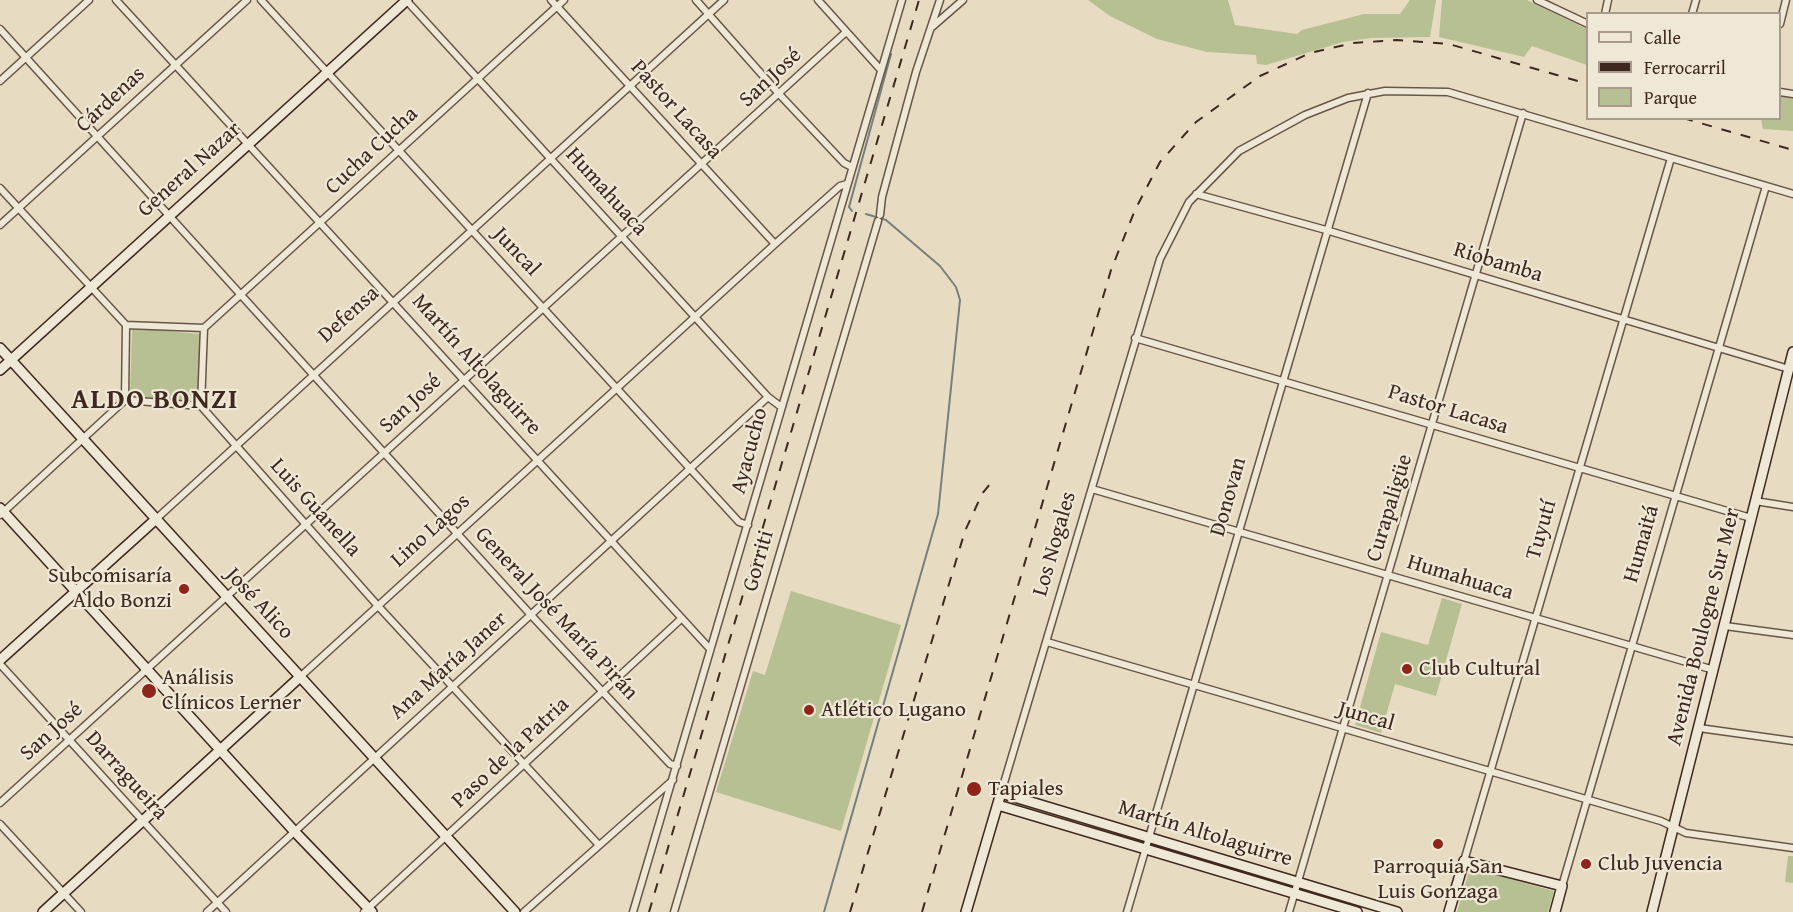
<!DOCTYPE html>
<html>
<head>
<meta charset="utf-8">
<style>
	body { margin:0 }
	#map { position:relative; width:1793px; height:912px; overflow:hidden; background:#e7dcc1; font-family:"Gentium Book Plus",serif }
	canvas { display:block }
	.legend { position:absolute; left:1586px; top:12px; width:195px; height:108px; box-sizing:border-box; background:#efe8d7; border:2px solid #a89b8e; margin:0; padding:8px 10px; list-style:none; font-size:18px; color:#3e2820 }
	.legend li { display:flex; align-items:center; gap:12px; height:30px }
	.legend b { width:30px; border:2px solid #a89b8e }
</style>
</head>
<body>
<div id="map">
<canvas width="1793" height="912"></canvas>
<ul class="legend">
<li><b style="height:8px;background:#efe8d7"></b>Calle</li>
<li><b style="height:8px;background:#3e2820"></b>Ferrocarril</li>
<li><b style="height:16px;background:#b7c092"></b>Parque</li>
</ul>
</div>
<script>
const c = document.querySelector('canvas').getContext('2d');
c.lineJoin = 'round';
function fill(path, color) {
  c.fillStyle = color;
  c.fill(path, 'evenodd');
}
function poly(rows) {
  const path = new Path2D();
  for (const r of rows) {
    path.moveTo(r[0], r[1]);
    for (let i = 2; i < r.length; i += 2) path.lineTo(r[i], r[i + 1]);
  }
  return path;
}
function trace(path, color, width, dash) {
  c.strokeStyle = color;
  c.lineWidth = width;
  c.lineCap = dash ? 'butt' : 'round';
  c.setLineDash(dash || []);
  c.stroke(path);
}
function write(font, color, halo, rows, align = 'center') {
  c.font = font + ' "Gentium Book Plus",serif';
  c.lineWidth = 4.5;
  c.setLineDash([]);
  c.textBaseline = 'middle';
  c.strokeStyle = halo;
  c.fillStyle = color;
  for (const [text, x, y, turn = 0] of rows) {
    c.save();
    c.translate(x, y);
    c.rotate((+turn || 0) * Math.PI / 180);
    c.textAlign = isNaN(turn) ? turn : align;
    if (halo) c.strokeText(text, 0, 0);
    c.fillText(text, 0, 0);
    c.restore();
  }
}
fill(poly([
	[1088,0,1228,0,1235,25,1297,34,1302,30,1364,14,1400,14,1410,0,1436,0,1430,37,1371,38,1343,42,1266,65,1257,64,1256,55,1207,52,1157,39,1110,16],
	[1442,0,1527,0,1587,29,1587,65,1532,46,1524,57,1439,37],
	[1780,95,1793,98,1793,131,1763,129,1761,119,1780,118],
	[132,328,201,334,198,402,130,397],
	[791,591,901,625,841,831,716,792,753,671,765,675],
	[1442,598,1462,604,1436,696,1395,684,1381,733,1355,725,1381,632,1428,645],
	[1788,856,1793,856,1793,883,1785,882],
	[1470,868,1554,891,1548,912,1457,912]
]), '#b7c092');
trace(poly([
	[852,211,849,207,891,54],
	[824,912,938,514,960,300,956,287,940,266,886,220,866,214]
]), '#757f7e', 2);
const street = poly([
	[116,0,710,649],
	[261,0,739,522,748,525],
	[406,0,695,317,768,397,780,406],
	[551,0,775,244],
	[696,0,780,95,844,163,852,167],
	[818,0,880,69],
	[1537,0,1588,24],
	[1605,14,1608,0],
	[1692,14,1696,0],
	[1780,24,1786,0],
	[932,27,963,0],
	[0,29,531,615,670,764,677,766],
	[0,81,89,0],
	[1780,92,1793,94],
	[0,188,126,325,125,400],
	[1196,194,1326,230,1789,369],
	[880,215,882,197,916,72,940,0],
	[0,225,247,0],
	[126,325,204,328],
	[204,328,201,406,378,606,598,844],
	[204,328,564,0],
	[1135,338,1751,518],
	[125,400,201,406],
	[1092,489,1714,670],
	[1755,501,1793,507],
	[0,515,125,400],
	[155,520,724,0],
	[1725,626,1793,635],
	[1047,642,1661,821,1686,833,1793,848],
	[0,664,226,912],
	[300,677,775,244,840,186,847,184],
	[1699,728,1793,741],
	[1001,793,1160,259,1189,202,1239,151,1305,115,1348,98,1385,91,1448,92,1793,194],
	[0,803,846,32],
	[0,824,81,912],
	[1464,861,1671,158],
	[1562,886,1766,186],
	[207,912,768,397],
	[364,912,681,619],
	[524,912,673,780],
	[633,912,902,0],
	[674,912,878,221],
	[1127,912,1368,93],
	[1289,912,1523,113]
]);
const secondary = poly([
	[0,348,515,912],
	[0,370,407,0],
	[0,508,295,832,372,912],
	[0,660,155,520],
	[998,805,1357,912],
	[43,912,300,677],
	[966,912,1001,793,1397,912],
	[1449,912,1464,861,1562,886,1555,912],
	[1652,912,1793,352]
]);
trace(street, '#685548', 9);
trace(secondary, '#3e2820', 12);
trace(street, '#efe8d7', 6);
trace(secondary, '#efe8d7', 9);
trace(poly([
	[1683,118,1793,150],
	[649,912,919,0],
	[850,912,965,531,982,494,994,479],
	[922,912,1111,270,1135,210,1160,162,1196,122,1260,76,1310,53,1353,43,1397,40,1449,44,1588,84]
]), '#3e2820', 2, [10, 10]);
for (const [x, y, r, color] of [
	[184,589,6,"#8f2418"],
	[1407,669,6,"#8f2418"],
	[149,691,8,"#8f2418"],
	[809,710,6,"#8f2418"],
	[974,789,8,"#8f2418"],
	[1438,844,6,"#8f2418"],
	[1586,864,6,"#8f2418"]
]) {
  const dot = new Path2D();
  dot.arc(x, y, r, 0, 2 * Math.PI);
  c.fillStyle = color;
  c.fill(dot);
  trace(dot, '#efe8d7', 2);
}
write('22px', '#3e2820', '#efe8d7', [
	["San José",771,78,-43],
	["Cárdenas",111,100,-43],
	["Pastor Lacasa",676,110,48],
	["Cucha Cucha",372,151,-43],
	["General Nazar",190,170,-42],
	["Humahuaca",606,192,48],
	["Juncal",516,252,47],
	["Riobamba",1498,263,17],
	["Defensa",349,315,-42],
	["Martín Altolaguirre",476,365,48],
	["San José",411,404,-43],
	["Pastor Lacasa",1448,410,17],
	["Ayacucho",750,451,-75],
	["Donovan",1229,497,-74],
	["Luis Guanella",315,508,48],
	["Curapaligüe",1390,508,-73],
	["Tuyutí",1542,530,-74],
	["Lino Lagos",431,531,-42],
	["Los Nogales",1055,544,-74],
	["Humaitá",1642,544,-74],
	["Gorriti",759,561,-74],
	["Humahuaca",1460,578,17],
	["José Alico",259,604,47],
	["General José María Pirán",556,614,47],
	["Avenida Boulogne Sur Mer",1704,627,-76],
	["Ana María Janer",449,666,-42],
	["Juncal",1366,717,16],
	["San José",52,732,-42],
	["Paso de la Patria",511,753,-43],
	["Darragueira",126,776,48],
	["Martín Altolaguirre",1205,834,17]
]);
write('22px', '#3e2820', '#efe8d7', [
	["Subcomisaría",172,576,"right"],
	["Aldo Bonzi",172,601,"right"],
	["Club Cultural",1419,669],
	["Análisis",162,678],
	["Clínicos Lerner",162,703],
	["Atlético Lugano",821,710],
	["Tapiales",988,789],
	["Club Juvencia",1598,864],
	["Parroquia San",1438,867,"center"],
	["Luis Gonzaga",1438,892,"center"]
], 'left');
c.letterSpacing = '1.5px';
write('bold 28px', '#3e2820', '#efe8d7', [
	["ALDO BONZI",155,401]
]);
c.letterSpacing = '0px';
</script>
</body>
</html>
